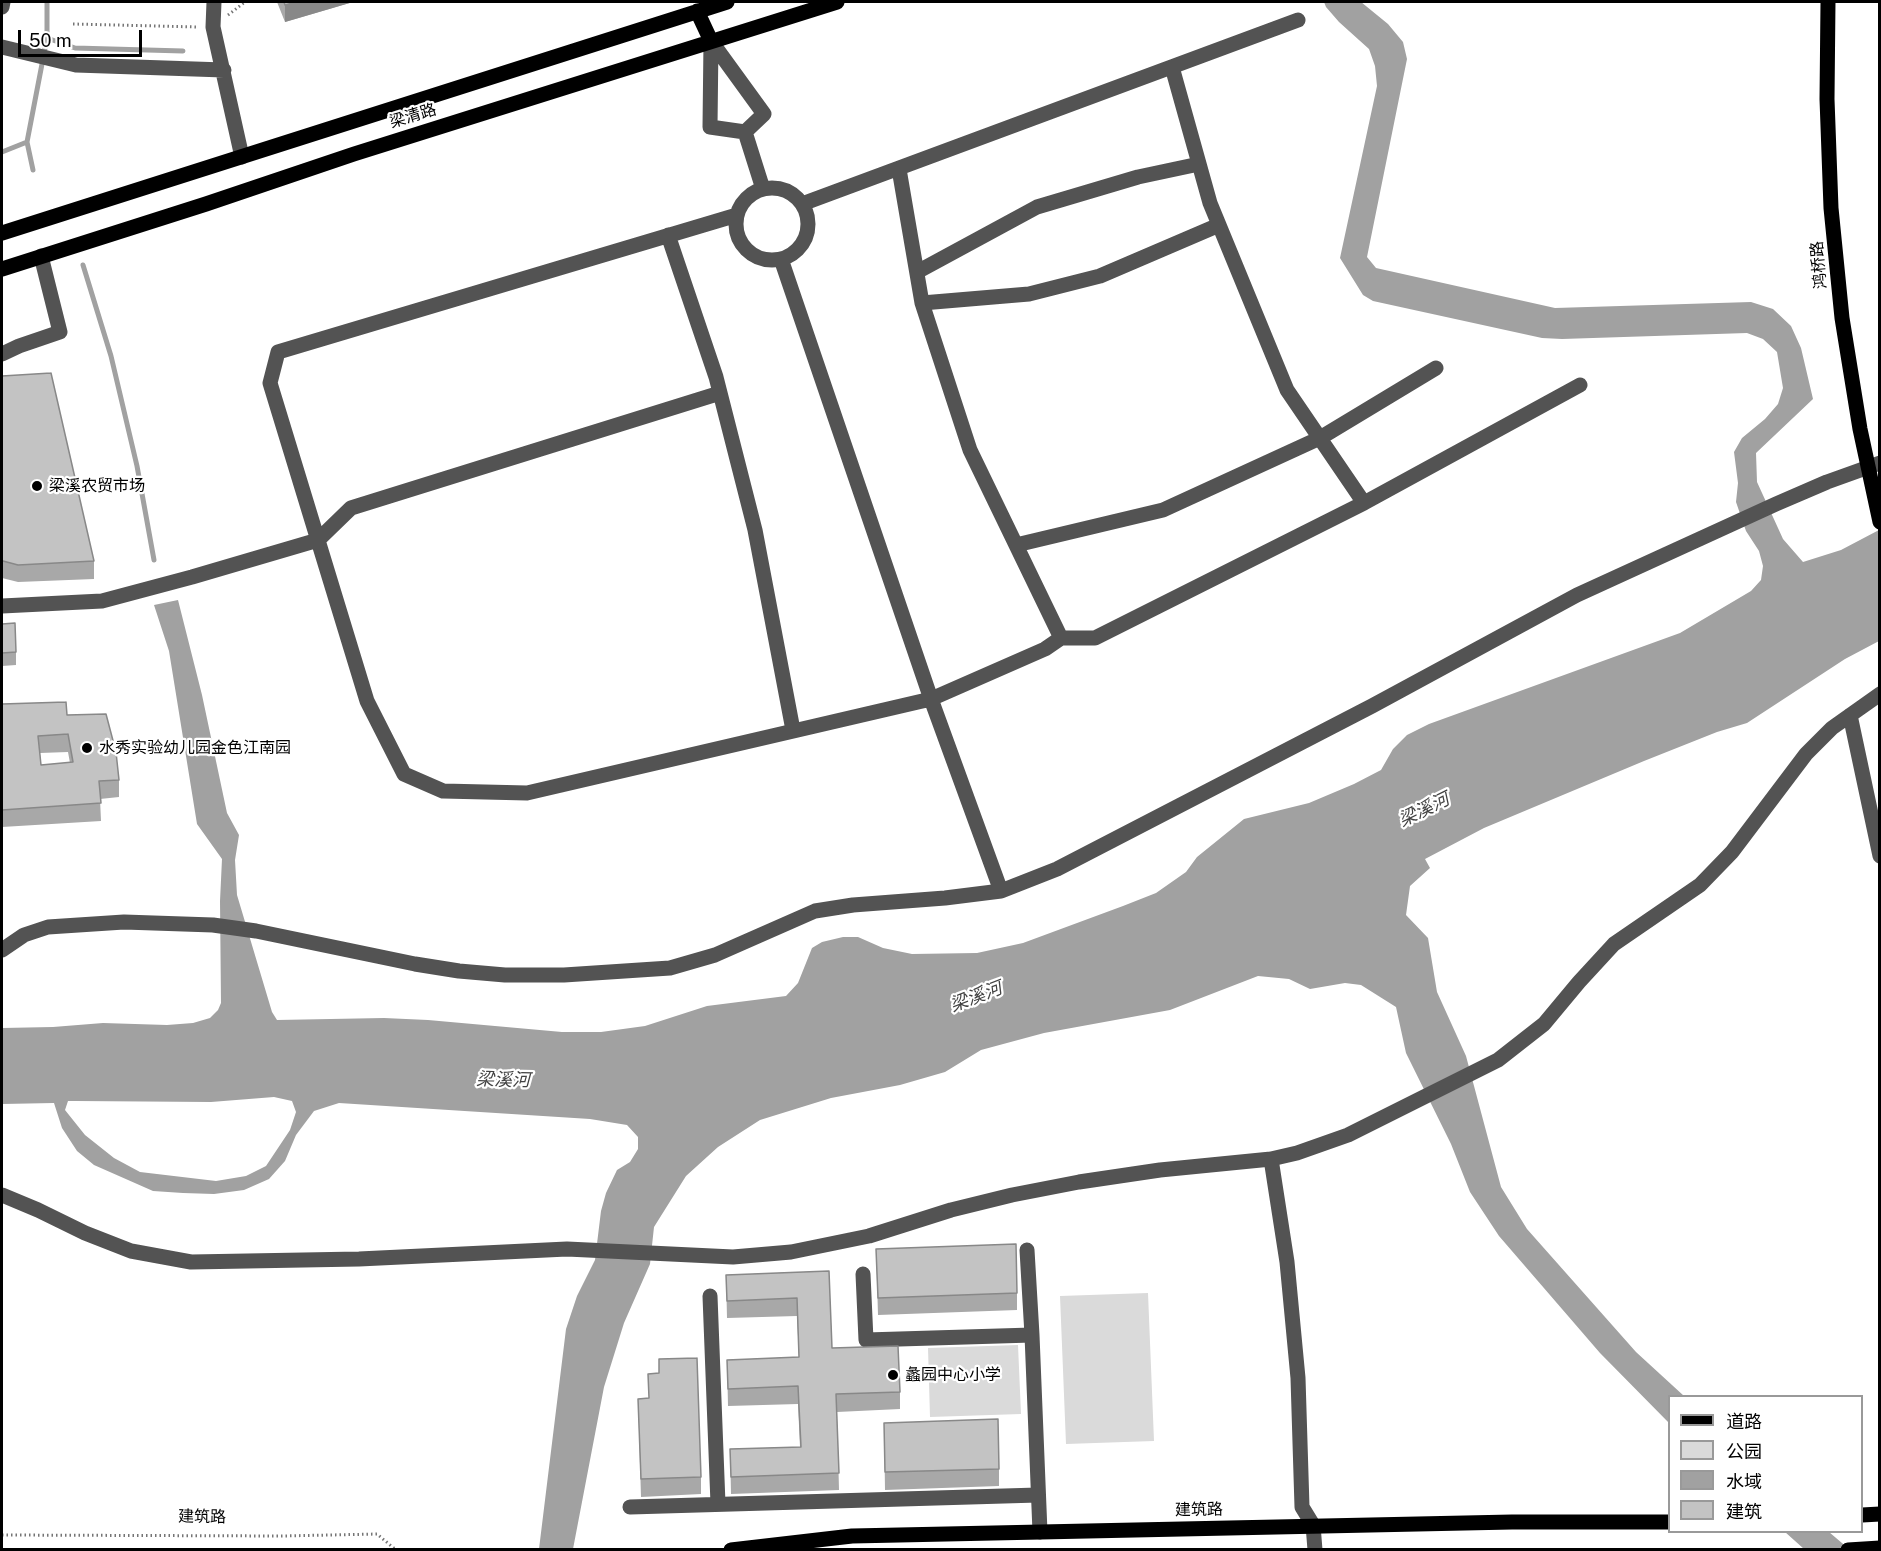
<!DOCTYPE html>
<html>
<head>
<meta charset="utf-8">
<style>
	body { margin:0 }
	#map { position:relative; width:1881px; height:1551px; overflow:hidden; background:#fff; font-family:"Public Sans","Noto Sans SC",sans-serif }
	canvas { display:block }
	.frame { position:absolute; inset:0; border:3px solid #000; pointer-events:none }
	.legend { position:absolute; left:1668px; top:1395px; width:195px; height:138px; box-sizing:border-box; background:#fff; border:2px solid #999; margin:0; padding:8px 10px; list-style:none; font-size:18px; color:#000 }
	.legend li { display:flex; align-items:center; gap:12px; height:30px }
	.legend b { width:30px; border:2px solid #999 }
	.scale { position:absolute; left:18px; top:30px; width:124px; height:27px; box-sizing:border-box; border:3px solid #000; border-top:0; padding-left:8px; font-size:18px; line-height:21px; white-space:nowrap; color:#000; -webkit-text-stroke:4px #fff; paint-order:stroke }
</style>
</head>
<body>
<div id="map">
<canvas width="1881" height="1551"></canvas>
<div class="frame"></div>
<ul class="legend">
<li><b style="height:8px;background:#000"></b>道路</li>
<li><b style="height:16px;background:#dadada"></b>公园</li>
<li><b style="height:16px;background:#a1a1a1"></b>水域</li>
<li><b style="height:16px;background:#c3c3c3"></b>建筑</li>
</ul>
<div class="scale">50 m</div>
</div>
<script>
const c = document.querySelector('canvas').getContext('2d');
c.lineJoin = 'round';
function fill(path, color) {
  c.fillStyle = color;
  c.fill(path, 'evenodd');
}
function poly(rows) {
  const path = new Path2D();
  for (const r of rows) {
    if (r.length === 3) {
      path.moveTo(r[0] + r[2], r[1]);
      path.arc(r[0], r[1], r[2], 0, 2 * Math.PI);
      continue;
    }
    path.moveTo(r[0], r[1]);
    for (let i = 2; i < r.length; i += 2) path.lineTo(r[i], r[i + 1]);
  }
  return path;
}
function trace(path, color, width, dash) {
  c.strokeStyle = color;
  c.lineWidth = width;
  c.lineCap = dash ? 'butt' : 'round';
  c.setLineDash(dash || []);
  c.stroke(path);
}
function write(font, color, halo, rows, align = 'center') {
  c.font = font + ' "Public Sans","Noto Sans SC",sans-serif';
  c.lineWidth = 4.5;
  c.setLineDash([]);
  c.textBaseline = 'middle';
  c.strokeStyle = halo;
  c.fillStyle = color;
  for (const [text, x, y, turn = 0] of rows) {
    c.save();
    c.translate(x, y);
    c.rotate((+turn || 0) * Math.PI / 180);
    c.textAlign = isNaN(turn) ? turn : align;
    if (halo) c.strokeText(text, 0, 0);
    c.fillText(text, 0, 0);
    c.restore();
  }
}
fill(poly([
	[1148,1293,1154,1441,1066,1444,1060,1296],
	[1018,1345,1021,1414,930,1417,928,1348]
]), '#dadada');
fill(poly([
	[1324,2,1361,2,1388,24,1403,42,1407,59,1367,257,1376,268,1555,308,1751,302,1773,309,1791,326,1801,348,1813,399,1756,453,1757,482,1783,539,1803,562,1841,550,1879,530,1879,641,1845,659,1747,723,1717,732,1644,761,1484,828,1425,859,1430,868,1410,886,1406,915,1428,938,1437,992,1466,1056,1501,1187,1527,1229,1636,1352,1684,1396,1670,1396,1669,1423,1600,1353,1499,1236,1470,1192,1451,1144,1406,1053,1396,1007,1361,985,1345,983,1310,989,1289,979,1258,976,1170,1010,1044,1033,981,1050,945,1072,900,1085,831,1098,760,1120,718,1147,686,1176,654,1227,650,1264,624,1323,604,1387,573,1549,539,1549,566,1329,577,1296,595,1260,601,1211,606,1193,617,1170,630,1162,638,1149,638,1137,627,1125,590,1119,339,1103,314,1111,296,1135,285,1161,269,1179,244,1190,214,1194,183,1193,153,1191,94,1165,77,1151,62,1128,54,1103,2,1104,2,1028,53,1027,103,1023,167,1025,193,1023,210,1018,218,1010,221,1003,220,901,222,859,197,824,169,651,154,605,178,600,202,695,227,813,239,835,235,860,237,895,272,1012,277,1020,384,1018,428,1020,562,1032,601,1032,645,1026,707,1006,786,996,798,983,812,948,822,942,843,937,858,937,883,948,912,954,977,953,1023,943,1123,906,1156,893,1186,872,1197,857,1244,819,1309,803,1354,784,1381,770,1393,749,1407,735,1429,724,1680,633,1751,591,1761,580,1763,566,1759,551,1746,531,1736,502,1738,483,1734,452,1742,438,1765,419,1778,404,1783,388,1777,352,1763,339,1747,333,1562,339,1542,338,1373,301,1363,295,1340,258,1377,86,1375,66,1369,49,1339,22,1326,7],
	[274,1097,292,1101,296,1112,290,1130,266,1166,246,1176,216,1181,140,1172,114,1158,85,1135,65,1110,68,1101,76,1101,211,1102],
	[1785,1532,1829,1532,1849,1549,1804,1549]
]), '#a1a1a1');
trace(poly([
	[47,38,75,48,183,51],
	[27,142,33,170],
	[2,152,27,142,47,38,47,2],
	[83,265,111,356,137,466,154,560]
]), '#a1a1a1', 5);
trace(poly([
	[228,15,245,2],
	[73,24,198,27],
	[2,1535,282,1536,377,1534,396,1550]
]), '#757575', 3, [1.5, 3]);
trace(poly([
	[214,2,213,27,242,157],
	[2,7,3,2],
	[711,41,710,127,745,132],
	[711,41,764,114,745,132],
	[2,47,76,65,224,70],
	[1172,67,1210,203,1287,390,1364,503],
	[745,132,763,189],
	[899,169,922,303,970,450,1061,638,1095,638,1364,503,1580,385],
	[772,224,36],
	[802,204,1298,20],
	[737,215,278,352,270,383,367,701,404,774,443,791,527,793,931,699,1045,649,1061,638],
	[668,235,716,377,755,530,793,730],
	[781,259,931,699,1001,891],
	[917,272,1037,207,1138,177,1199,164],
	[922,303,1029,294,1100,276,1219,225],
	[2,354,19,346,60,332,41,256],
	[1016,545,1163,510,1320,438,1436,368],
	[2,606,102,601,192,577,318,540,351,508,720,393],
	[1850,715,1880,856],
	[2,950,24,935,48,927,124,922,213,925,256,931,415,964,459,971,505,975,564,975,670,968,715,955,815,911,853,905,945,898,1001,891,1057,869,1372,706,1577,595,1776,504,1827,482,1880,463],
	[1271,1159,1287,1262,1298,1378,1302,1507,1313,1525,1315,1550],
	[2,1195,38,1210,85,1233,131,1251,191,1262,359,1259,567,1249,733,1257,791,1252,869,1236,951,1210,1012,1195,1079,1182,1160,1170,1271,1159,1297,1153,1348,1135,1498,1060,1544,1024,1579,982,1614,944,1700,885,1732,852,1806,754,1832,728,1880,694],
	[1027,1250,1032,1335,1040,1532],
	[863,1274,866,1340,1032,1335],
	[710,1296,718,1504],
	[630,1507,1038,1495]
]), '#535353', 15);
trace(poly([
	[1828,2,1827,99,1831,208,1842,318,1860,429,1880,522],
	[697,11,711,41],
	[2,233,727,2],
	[2,269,206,204,354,154,837,2],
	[1862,1515,1880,1514],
	[731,1550,852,1536,1512,1522,1670,1522],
	[1848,1550,1880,1548]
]), '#000', 15);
fill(poly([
	[277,2,353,2,285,22],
	[2,376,94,561,94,579,18,582,2,578],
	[2,624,16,652,16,665,2,666],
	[2,704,67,715,119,780,119,797,100,799,101,821,2,827],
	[68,752,70,763,41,765,40,753],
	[876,1249,1017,1293,1017,1310,878,1315],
	[829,1271,832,1348,900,1392,900,1409,837,1412,839,1490,731,1494,730,1449,800,1447,798,1404,728,1406,727,1360,799,1357,797,1316,727,1318,726,1275],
	[659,1359,701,1477,701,1494,641,1497,638,1399,649,1398,648,1374,659,1373],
	[884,1423,999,1469,999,1486,885,1490]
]), '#a8a8a8');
fill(poly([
	[296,2,353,2,285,22,285,5]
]), '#888');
const building = poly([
	[284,2,296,2,285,5,284,2],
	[51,373,94,561,18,565,3,561,2,561,2,376,51,373],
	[15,623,16,652,2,653,2,624,15,623],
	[66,702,67,715,106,714,116,752,119,780,99,781,101,803,2,810,2,704,66,702],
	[68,734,73,762,41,765,38,736,68,734],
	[1016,1244,1017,1293,878,1298,876,1249,1016,1244],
	[829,1271,832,1348,898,1346,900,1392,836,1394,839,1473,731,1477,730,1449,801,1447,798,1386,728,1389,727,1360,799,1357,797,1298,727,1301,726,1275,829,1271],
	[697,1358,701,1477,641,1479,638,1399,649,1398,648,1374,659,1373,659,1359,697,1358],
	[998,1419,999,1469,885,1472,884,1423,998,1419]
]);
fill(building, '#c3c3c3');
trace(building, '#888', 1.5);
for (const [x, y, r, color] of [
	[37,486,6,"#000"],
	[87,748,6,"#000"],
	[893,1375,6,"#000"]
]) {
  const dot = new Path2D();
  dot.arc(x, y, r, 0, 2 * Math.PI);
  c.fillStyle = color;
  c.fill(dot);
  trace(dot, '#fff', 2);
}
write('16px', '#000', '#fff', [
	["梁清路",413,116,-17],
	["鸿桥路",1819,265,-95],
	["建筑路",1199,1510,-1],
	["建筑路",202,1517,1]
]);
write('16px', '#000', '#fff', [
	["梁溪农贸市场",49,486],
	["水秀实验幼儿园金色江南园",99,748],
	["蠡园中心小学",905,1375]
], 'left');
write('italic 18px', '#424242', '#fff', [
	["梁溪河",1424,810,-26],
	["梁溪河",976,997,-21],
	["梁溪河",503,1080,1]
]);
</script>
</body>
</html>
